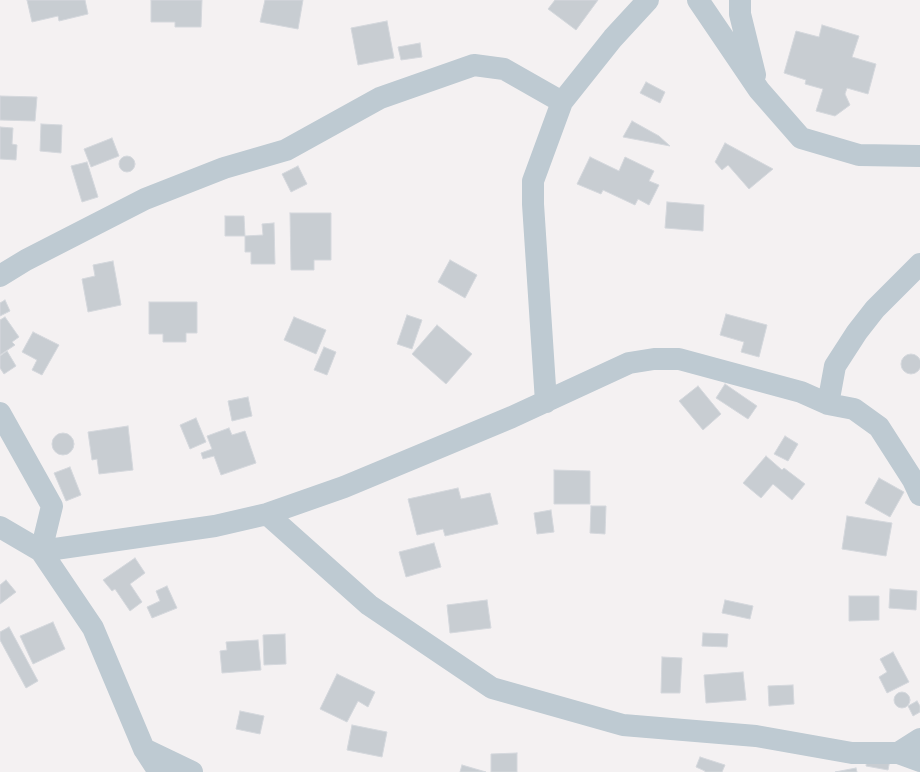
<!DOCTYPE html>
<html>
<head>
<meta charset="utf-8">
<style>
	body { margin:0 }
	canvas { display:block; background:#f4f1f2 }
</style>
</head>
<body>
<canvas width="920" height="772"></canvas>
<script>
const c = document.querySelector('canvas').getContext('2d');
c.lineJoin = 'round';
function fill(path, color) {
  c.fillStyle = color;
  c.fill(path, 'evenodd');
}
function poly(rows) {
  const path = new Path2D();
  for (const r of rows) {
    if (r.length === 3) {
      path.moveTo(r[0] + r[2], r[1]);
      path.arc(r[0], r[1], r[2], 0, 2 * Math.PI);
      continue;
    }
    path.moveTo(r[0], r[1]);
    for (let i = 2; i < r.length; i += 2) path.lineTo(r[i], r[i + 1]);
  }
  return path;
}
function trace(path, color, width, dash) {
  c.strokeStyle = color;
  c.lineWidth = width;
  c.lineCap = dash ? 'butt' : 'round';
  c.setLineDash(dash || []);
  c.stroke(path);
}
const building = poly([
	[27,0,85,0,88,14,59,21,58,16,32,22,27,0],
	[151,0,202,0,201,27,175,27,175,22,151,22,151,0],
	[265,0,303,0,298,29,260,22,265,0],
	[555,0,598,0,576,30,548,9,555,0],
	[387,21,394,58,358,65,351,28,387,21],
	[822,25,859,36,852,57,876,64,868,94,847,88,845,94,850,105,835,116,816,111,823,89,805,84,806,80,784,73,796,31,819,37,822,25],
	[420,43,422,57,401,60,398,47,420,43],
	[646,82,665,92,660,103,640,93,646,82],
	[0,96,37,97,35,121,0,120,0,96],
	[632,121,659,136,670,146,623,137,632,121],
	[41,124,62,125,61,153,40,151,41,124],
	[0,127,13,128,12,144,17,145,16,160,0,159,0,127],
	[112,138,119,156,91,167,84,149,112,138],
	[725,143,773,169,749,189,728,165,722,170,715,162,725,143],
	[127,164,8],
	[590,157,619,171,625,157,654,171,649,181,659,185,649,205,638,199,635,205,603,190,601,194,577,184,590,157],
	[87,162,98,197,82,202,71,166,87,162],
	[298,166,307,184,291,192,282,174,298,166],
	[667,202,704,205,703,231,665,228,667,202],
	[290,213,331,213,331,260,314,260,314,270,291,270,290,213],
	[225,216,244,216,245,236,225,236,225,216],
	[274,223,275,264,251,264,251,252,245,252,245,236,263,235,262,224,274,223],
	[450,260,477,275,465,298,438,282,450,260],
	[113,261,121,305,88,312,82,279,95,276,93,265,113,261],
	[5,300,10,311,0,316,0,303,5,300],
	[149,302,197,302,197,333,186,333,186,342,163,342,163,334,149,334,149,302],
	[726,314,767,325,759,357,741,352,744,342,720,335,726,314],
	[407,315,422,320,412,349,397,344,407,315],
	[5,317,19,337,12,342,15,345,0,355,0,320,5,317],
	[294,317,326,330,316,354,284,340,294,317],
	[437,325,472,354,446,384,412,354,437,325],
	[33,332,59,345,42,375,32,370,37,360,22,352,33,332],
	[324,347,336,352,327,375,314,370,324,347],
	[7,351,16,366,4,374,0,368,0,356,7,351],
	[911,364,10],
	[725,384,757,406,748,419,716,398,725,384],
	[698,386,721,414,703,430,679,401,698,386],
	[248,397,252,416,232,421,228,401,248,397],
	[196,418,206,442,190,449,180,425,196,418],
	[128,426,133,470,99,474,97,459,92,460,88,432,128,426],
	[229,428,232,435,245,431,256,463,221,475,214,456,203,459,201,453,212,449,207,436,229,428],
	[63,444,11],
	[785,436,798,444,788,461,774,454,785,436],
	[766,456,782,470,784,468,805,484,792,500,773,484,761,498,743,483,766,456],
	[70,467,81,495,66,501,54,473,70,467],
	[554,470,590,471,590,504,554,504,554,470],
	[879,478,904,492,890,517,865,503,879,478],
	[458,488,461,499,490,493,498,524,445,536,443,529,417,535,408,499,458,488],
	[591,506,606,506,605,534,590,533,591,506],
	[551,510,554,532,537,534,534,513,551,510],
	[847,516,892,523,886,556,842,549,847,516],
	[434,543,441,567,406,577,399,552,434,543],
	[135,558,145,573,130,584,142,602,130,611,115,589,112,591,103,580,135,558],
	[6,580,16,592,0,604,0,585,6,580],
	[167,586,177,608,152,618,147,607,160,601,156,591,167,586],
	[890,589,917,591,916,610,889,608,890,589],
	[849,596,879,596,879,620,849,621,849,596],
	[487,600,491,628,450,633,447,605,487,600],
	[725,600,753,606,750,619,722,613,725,600],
	[53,622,65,649,33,664,20,636,53,622],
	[9,627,38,681,26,688,0,640,0,632,9,627],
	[703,633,728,634,727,647,702,646,703,633],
	[285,634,286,664,264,665,263,635,285,634],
	[258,640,261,670,222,673,220,651,227,650,226,642,258,640],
	[893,652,909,682,887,693,879,677,887,672,880,659,893,652],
	[662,657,682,658,680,693,661,693,662,657],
	[743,672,746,700,706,703,704,675,743,672],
	[337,674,375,692,368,707,358,701,347,722,320,709,337,674],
	[793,685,794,704,769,706,768,686,793,685],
	[902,700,8],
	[917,701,920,706,920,712,913,716,908,706,917,701],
	[240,711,264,716,260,734,236,729,240,711],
	[352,725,387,732,382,757,347,750,352,725],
	[517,753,517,772,491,772,491,754,517,753],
	[700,757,725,765,722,772,705,772,705,771,696,767,700,757],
	[867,757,890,760,888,770,866,766,867,757],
	[462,765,486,772,460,772,462,765],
	[856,768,857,772,835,772,856,768]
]);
fill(building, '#c8cdd2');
trace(building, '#d5d8dd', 1);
trace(poly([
	[698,0,759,90,801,138,859,155,920,156],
	[740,0,740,14,755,75],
	[0,276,26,260,145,199,224,168,286,150,380,98,474,65,504,69,562,102],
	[546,402,533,204,533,181,562,102,613,38,648,0],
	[828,404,854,409,879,427,913,480,920,495],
	[0,413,52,506,41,551,93,628,144,749,159,772],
	[267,514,369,605,492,688,623,725,756,736,852,753,898,753,920,761],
	[0,527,41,551,215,526,267,514,344,487,445,445,512,417,629,363,654,359,679,359,801,392,828,404,835,366,857,332,875,309,920,264],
	[144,749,192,772],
	[898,753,920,739]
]), '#becad2', 22);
</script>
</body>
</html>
